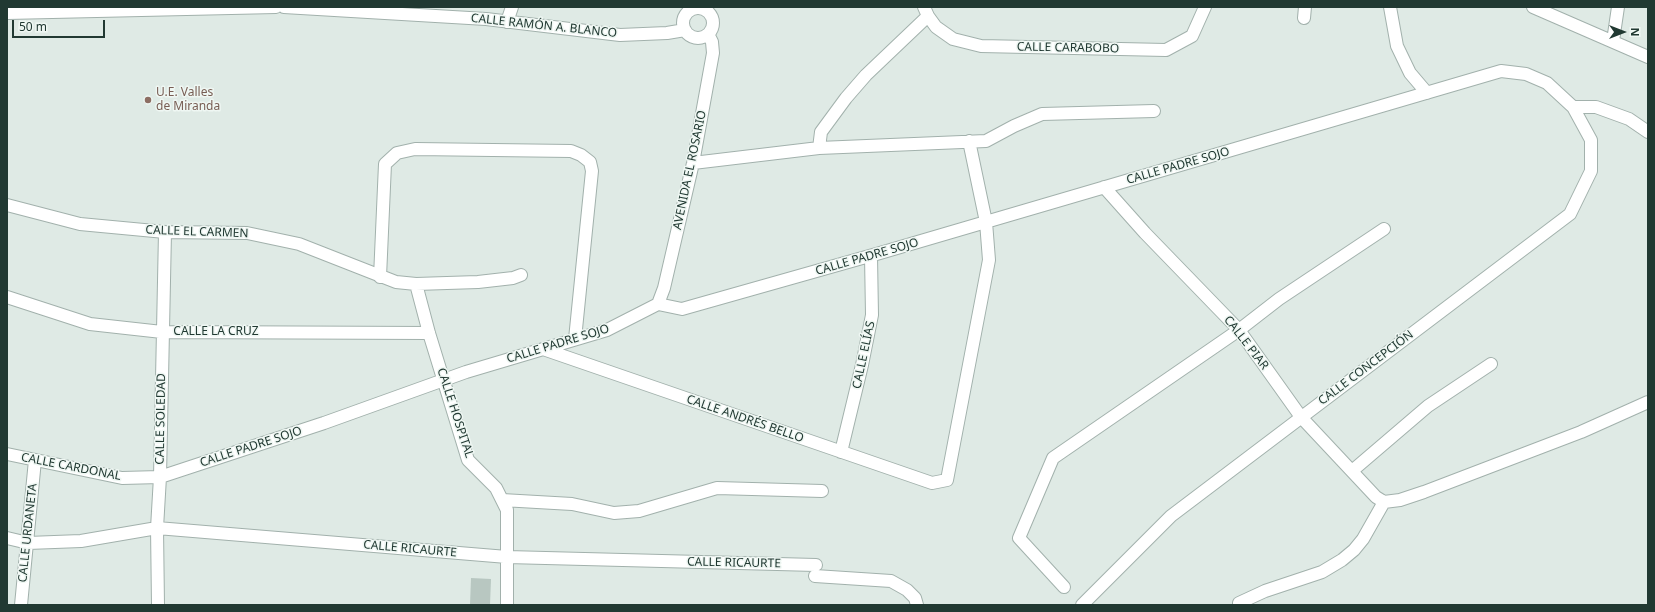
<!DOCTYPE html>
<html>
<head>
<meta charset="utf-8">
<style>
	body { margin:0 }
	#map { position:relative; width:1655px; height:612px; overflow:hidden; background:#dfeae5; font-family:"Noto Sans",sans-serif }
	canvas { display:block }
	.frame { position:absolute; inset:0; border:8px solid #213932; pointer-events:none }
	.north { position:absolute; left:1603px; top:12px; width:40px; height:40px; -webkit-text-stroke:3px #eff7f3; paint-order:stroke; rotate:90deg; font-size:11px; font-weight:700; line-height:16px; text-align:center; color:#213932 }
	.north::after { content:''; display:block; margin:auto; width:14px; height:18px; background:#213932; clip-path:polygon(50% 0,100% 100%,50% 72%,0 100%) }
	.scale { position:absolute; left:12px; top:20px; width:93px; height:18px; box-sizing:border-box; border:2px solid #213932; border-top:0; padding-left:5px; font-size:12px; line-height:14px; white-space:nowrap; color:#213932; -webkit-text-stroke:3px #eff7f3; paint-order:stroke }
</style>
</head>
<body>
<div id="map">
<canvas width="1655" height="612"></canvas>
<div class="frame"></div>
<div class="north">N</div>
<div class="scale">50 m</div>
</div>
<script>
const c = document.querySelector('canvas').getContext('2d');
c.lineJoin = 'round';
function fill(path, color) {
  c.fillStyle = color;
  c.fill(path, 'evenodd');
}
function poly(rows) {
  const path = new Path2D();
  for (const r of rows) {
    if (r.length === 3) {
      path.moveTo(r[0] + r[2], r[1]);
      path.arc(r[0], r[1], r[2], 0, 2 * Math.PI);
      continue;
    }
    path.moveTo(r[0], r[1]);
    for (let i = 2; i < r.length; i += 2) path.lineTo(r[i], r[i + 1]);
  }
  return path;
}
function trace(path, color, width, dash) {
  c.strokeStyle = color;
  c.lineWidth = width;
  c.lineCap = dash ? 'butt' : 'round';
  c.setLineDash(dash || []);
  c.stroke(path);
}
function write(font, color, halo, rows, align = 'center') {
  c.font = font + ' "Noto Sans",sans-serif';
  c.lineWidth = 3;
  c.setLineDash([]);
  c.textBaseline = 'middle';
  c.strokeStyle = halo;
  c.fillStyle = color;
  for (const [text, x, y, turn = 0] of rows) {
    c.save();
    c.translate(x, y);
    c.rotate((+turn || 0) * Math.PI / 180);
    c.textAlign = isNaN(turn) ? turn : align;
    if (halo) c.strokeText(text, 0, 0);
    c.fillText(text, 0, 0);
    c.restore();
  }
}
fill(poly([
	[471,578,491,579,490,605,470,605]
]), '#b8c7c1');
const street = poly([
	[284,7,486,19,620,35,667,33,685,30],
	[924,7,928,16,936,27,953,39,981,46,1166,50,1192,36,1205,7],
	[1390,7,1397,46,1410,73,1427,93],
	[1533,7,1648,57],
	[698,23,15],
	[7,13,276,7],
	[1304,18,1305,7],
	[507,22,512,7],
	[1613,41,1618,7],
	[1573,107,1596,107,1629,119,1648,132],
	[819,148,821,132,846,98,866,75,928,16],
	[693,163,819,148,986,141,1014,126,1042,114,1154,111],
	[1104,187,1145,233,1239,330,1301,417,1376,497,1384,502,1400,500,1424,492,1581,432,1648,402],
	[7,205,80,224,165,232,247,233,299,244,396,282,416,284,478,282,513,278,521,275],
	[380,277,385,164,397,153,415,149,571,151,581,155,590,162,592,171,575,339],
	[416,284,429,333,468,460,496,488,507,510,507,605],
	[7,297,90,324,162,332,429,333],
	[658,304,664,288,693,163,713,53,712,42,708,34],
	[543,349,932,483,947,480,989,260,986,222,969,141],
	[841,452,862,365,872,315,871,256],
	[7,454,122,478,160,477,324,423,466,372,607,330,658,304,682,309,880,253,1501,71,1526,74,1547,83,1573,107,1591,140,1591,171,1570,214,1171,516,1082,605],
	[1352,471,1428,406,1491,364],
	[502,500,572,504,614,513,639,511,717,488,822,491],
	[7,538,28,543,81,541,157,528,507,557,816,565],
	[815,576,891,581,907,590,915,598,917,605],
	[1064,587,1019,538,1053,458,1239,330,1279,299,1384,229],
	[1239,603,1265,591,1322,572,1342,560,1354,550,1363,539,1384,502],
	[21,605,35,460],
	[158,605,157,528,160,477,165,232]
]);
trace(street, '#a2b1ac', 14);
trace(street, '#fff', 12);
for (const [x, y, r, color] of [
	[148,100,4,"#8d6e63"]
]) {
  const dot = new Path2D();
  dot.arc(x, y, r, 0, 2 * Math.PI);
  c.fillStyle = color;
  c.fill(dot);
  trace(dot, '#eff7f3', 1.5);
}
write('12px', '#213932', '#eff7f3', [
	["CALLE RAMÓN A. BLANCO",544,26,6],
	["CALLE CARABOBO",1068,48,1],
	["CALLE PADRE SOJO",1178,166,-16],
	["AVENIDA EL ROSARIO",690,170,-78],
	["CALLE EL CARMEN",197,232,2],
	["CALLE PADRE SOJO",867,257,-16],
	["CALLE LA CRUZ",216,332],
	["CALLE PIAR",1246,343,52],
	["CALLE PADRE SOJO",558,344,-17],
	["CALLE ELÍAS",864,355,-78],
	["CALLE CONCEPCIÓN",1366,368,-37],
	["CALLE HOSPITAL",455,413,72],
	["CALLE SOLEDAD",161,419,-89],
	["CALLE ANDRÉS BELLO",745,419,19],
	["CALLE PADRE SOJO",251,447,-18],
	["CALLE CARDONAL",71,467,11],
	["CALLE URDANETA",28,533,-84],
	["CALLE RICAURTE",410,549,5],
	["CALLE RICAURTE",734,563,1]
]);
write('12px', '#785e54', '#eff7f3', [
	["U.E. Valles",156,93],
	["de Miranda",156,107]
], 'left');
</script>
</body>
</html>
